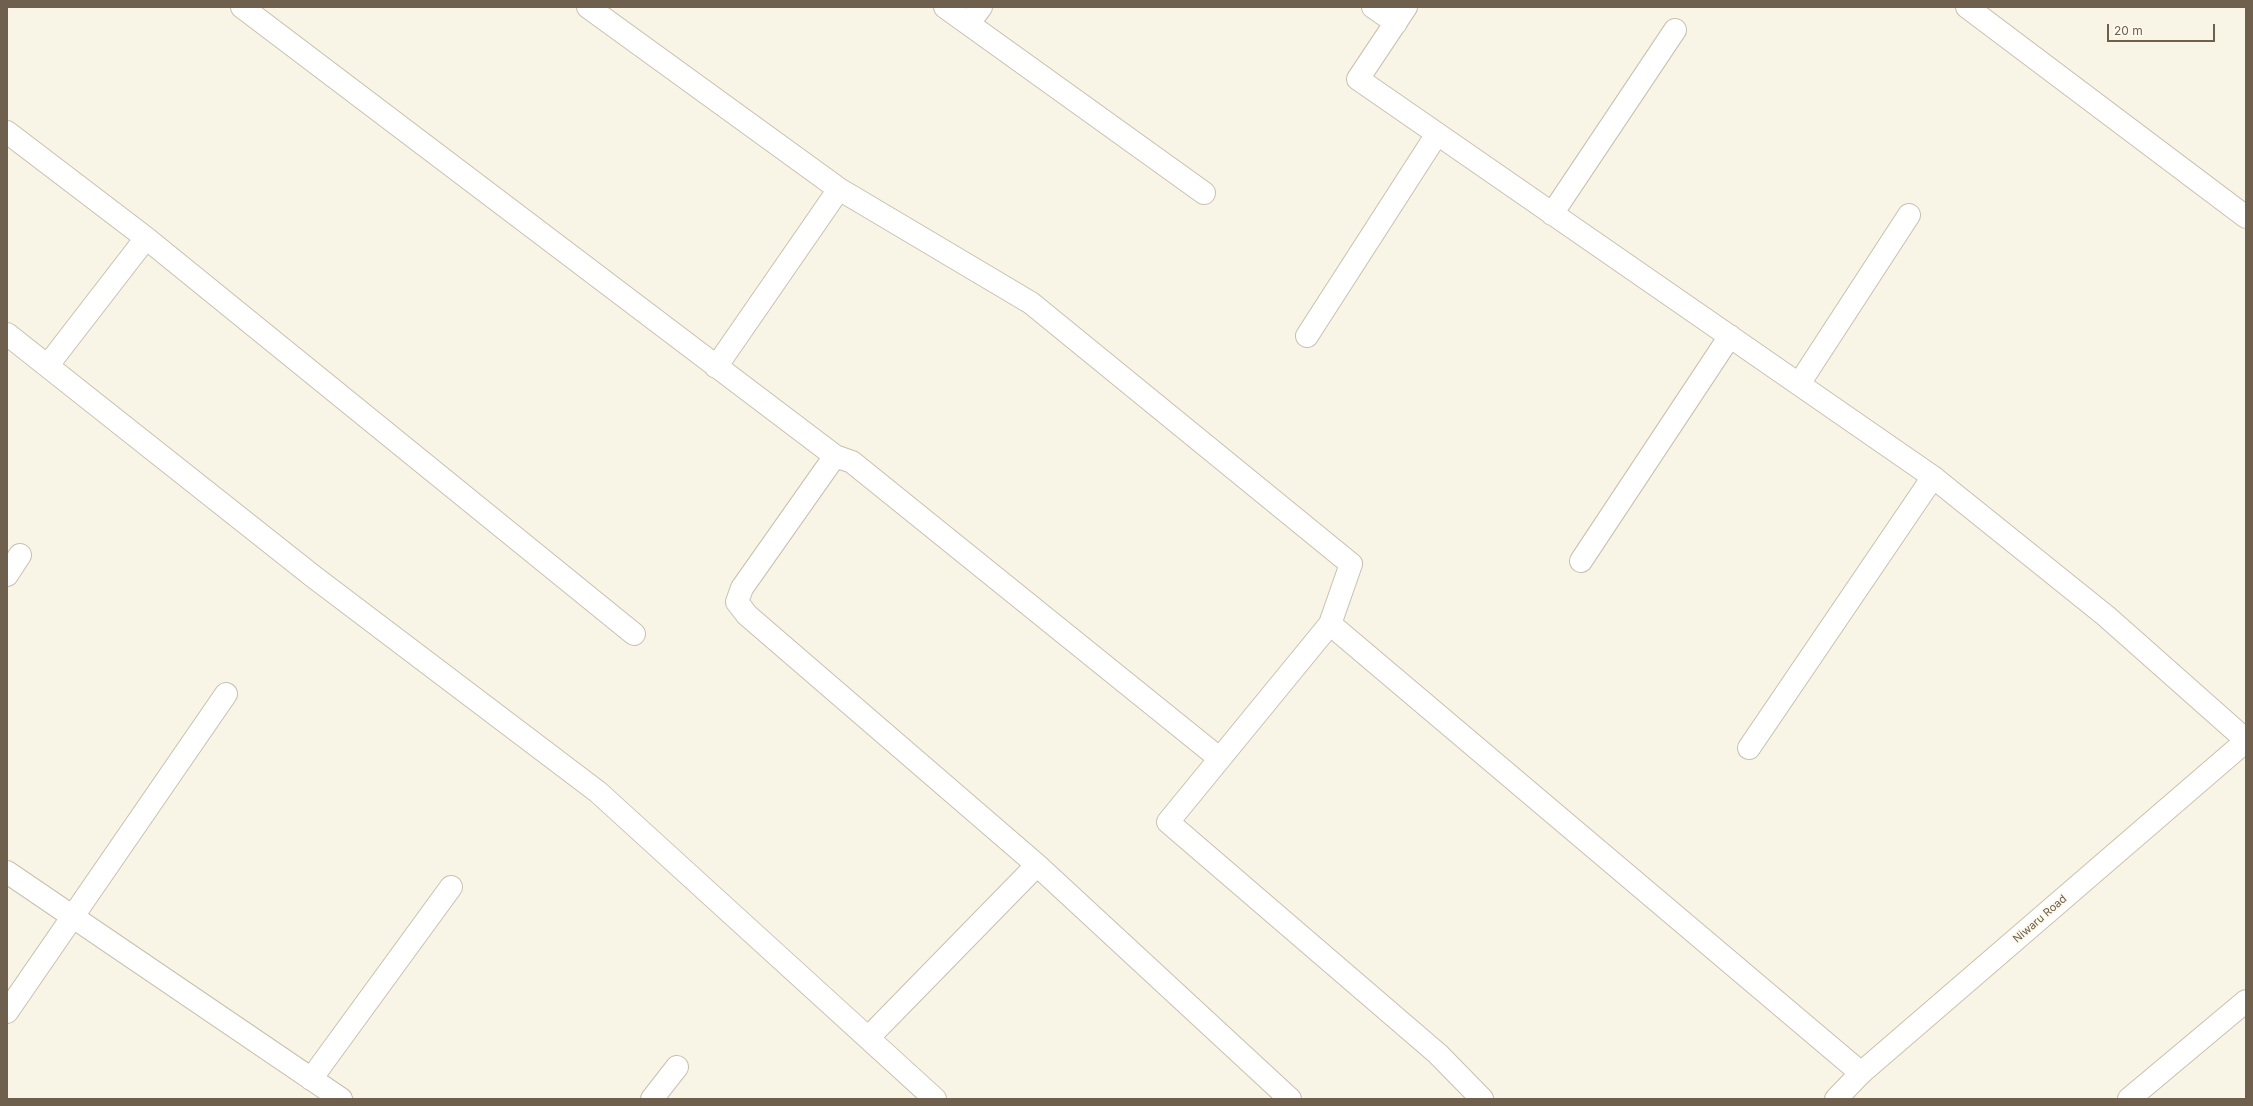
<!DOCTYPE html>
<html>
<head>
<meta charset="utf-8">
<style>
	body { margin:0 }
	#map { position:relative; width:2253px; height:1106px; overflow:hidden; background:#f9f5e6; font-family:Inter,sans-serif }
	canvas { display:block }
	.frame { position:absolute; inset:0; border:8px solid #6f604e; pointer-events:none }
	.scale { position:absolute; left:2107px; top:24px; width:108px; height:18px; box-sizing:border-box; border:2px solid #6f604e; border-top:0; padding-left:5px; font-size:12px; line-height:14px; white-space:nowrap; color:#6f604e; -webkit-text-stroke:3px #fdf9ec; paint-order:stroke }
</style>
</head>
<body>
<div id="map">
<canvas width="2253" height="1106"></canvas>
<div class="frame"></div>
<div class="scale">20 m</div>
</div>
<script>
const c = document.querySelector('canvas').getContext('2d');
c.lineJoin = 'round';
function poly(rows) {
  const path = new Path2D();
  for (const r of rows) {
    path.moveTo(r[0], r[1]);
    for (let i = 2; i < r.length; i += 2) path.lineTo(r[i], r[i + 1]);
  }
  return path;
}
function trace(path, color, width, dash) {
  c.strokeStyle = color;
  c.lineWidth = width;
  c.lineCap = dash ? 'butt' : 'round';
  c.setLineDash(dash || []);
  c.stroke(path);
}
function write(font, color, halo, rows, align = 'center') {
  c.font = font + ' Inter,sans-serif';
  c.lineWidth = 4;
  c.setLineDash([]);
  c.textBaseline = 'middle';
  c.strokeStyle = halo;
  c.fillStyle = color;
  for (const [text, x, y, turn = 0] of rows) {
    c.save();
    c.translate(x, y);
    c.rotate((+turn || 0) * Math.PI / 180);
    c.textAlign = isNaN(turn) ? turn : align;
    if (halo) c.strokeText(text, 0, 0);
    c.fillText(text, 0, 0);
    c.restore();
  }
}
const street = poly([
	[242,7,835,456,742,588,737,602,747,615,1037,865,1290,1099],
	[588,7,839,189,1031,303,1351,564,1330,624],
	[945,7,1204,193],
	[1373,7,1396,23],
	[1406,7,1358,79,1933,477,2106,616,2246,740],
	[1967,7,2246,217],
	[969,23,981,7],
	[7,132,146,238,634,634],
	[1552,214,1675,30],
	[7,334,314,577,598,792,935,1099],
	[1307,336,1437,134],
	[48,365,146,238],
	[716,367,839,189],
	[1799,384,1909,215],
	[835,456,852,462,1219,758],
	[1581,561,1730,336],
	[7,575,20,555],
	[1749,748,1933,477],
	[7,872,341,1099],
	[7,1012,226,694],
	[868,1038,1037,865],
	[311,1079,451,887],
	[652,1099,677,1067],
	[1482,1099,1438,1054,1168,822,1330,624,1861,1073],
	[2129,1099,2246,1001]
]);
const secondary = poly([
	[1836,1099,1861,1073,2246,741]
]);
trace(street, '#c9bfae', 24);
trace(secondary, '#ccc0ac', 24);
trace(street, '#fff', 22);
trace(secondary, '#fff', 22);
write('11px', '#6f604e', '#fdf9ec', [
	["Niwaru Road",2040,919,-41]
]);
</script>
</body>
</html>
